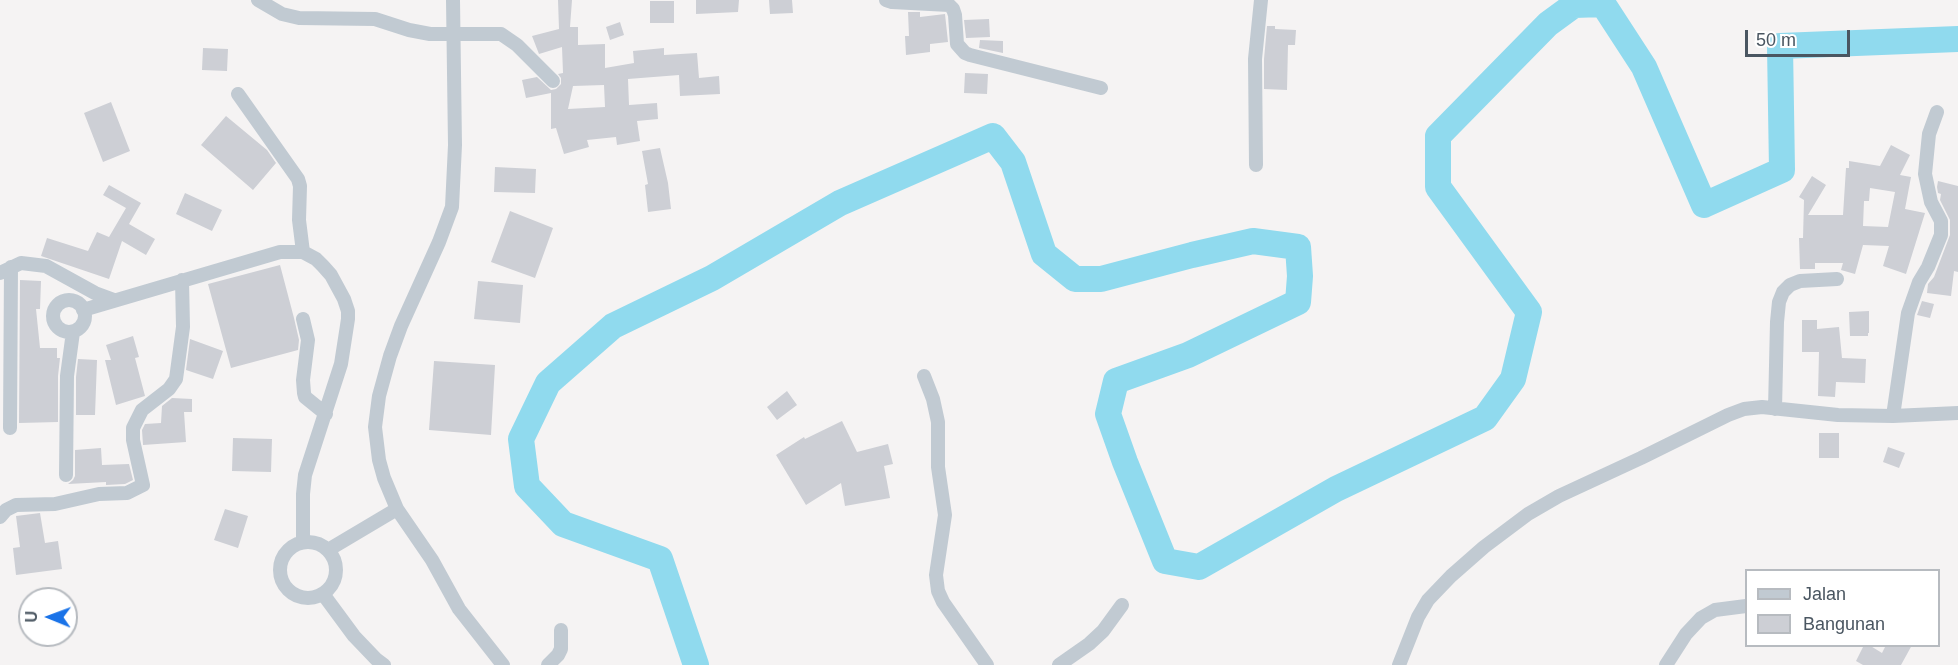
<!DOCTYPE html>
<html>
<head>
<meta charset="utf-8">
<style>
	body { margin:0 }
	#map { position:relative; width:1958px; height:665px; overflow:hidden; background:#f5f3f3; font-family:Arial,sans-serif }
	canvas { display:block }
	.legend { position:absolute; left:1745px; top:569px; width:195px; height:78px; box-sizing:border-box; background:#fff; border:2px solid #b7bbc0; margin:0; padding:8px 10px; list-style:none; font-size:18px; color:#4a5661 }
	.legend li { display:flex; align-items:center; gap:12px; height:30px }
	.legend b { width:30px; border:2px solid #b7bbc0 }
	.north { position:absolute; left:18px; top:587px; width:60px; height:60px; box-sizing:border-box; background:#fff; border:2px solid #b7bbc0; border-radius:50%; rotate:271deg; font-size:16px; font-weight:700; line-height:24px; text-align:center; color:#4a5661 }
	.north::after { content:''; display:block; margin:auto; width:21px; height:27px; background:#1a73e8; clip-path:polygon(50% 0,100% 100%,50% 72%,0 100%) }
	.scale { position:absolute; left:1745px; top:30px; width:105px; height:27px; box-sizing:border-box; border:3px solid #4a5661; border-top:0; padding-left:8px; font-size:18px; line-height:21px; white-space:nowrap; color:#4a5661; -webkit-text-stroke:4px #fff; paint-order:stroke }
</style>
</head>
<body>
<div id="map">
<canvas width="1958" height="665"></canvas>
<ul class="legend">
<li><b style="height:8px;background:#c1cad2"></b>Jalan</li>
<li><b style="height:16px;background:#cdcfd5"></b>Bangunan</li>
</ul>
<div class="north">U</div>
<div class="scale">50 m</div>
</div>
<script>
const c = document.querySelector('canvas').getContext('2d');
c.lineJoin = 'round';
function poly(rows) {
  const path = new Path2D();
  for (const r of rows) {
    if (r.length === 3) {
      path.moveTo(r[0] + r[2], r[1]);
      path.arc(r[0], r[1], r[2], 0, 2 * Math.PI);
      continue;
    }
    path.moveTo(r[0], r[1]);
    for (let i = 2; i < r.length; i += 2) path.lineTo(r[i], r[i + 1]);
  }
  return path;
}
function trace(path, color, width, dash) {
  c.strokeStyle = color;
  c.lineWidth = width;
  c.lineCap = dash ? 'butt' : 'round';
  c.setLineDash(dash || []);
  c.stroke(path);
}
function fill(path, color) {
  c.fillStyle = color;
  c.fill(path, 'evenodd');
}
trace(poly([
	[696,665,660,559,563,524,527,486,521,439,548,383,613,326,712,278,840,203,993,136,1013,162,1044,254,1075,279,1101,279,1192,255,1253,241,1298,247,1300,276,1298,302,1188,355,1116,381,1108,414,1125,462,1165,561,1199,567,1336,489,1485,418,1513,379,1529,312,1438,187,1438,136,1548,24,1574,5,1603,4,1644,67,1704,205,1782,170,1780,46,1958,39]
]), '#90daee', 26);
fill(poly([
	[558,0,572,0,570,27,578,27,578,45,605,44,605,68,634,63,633,51,664,48,664,55,697,53,699,78,719,76,720,94,680,96,679,75,628,79,629,105,657,103,658,119,637,121,640,141,617,145,616,137,587,140,589,147,564,154,556,128,551,129,551,93,526,98,522,80,537,77,551,90,556,89,561,84,561,78,558,74,563,73,562,47,539,54,532,36,559,29],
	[604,85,605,107,568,109,573,86],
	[696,0,739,0,738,12,696,14],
	[769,0,792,0,793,13,770,14],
	[650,1,674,1,674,23,650,23],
	[908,12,920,12,920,17,945,14,948,42,930,44,930,52,906,55,905,36,909,36],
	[989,19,990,37,966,38,964,20],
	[620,22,624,35,610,40,606,27],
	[1267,26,1275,26,1275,29,1296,30,1295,45,1288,45,1287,90,1264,89,1264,59],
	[980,40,1003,41,1003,53,979,48],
	[203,48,228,49,227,71,202,70],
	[965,73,988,74,987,94,964,93],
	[111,102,130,151,103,162,84,113],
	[226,116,267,150,276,163,253,190,201,145],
	[1891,145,1910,155,1900,175,1911,177,1905,209,1925,213,1906,274,1883,266,1889,246,1863,245,1855,274,1841,270,1843,263,1815,263,1815,269,1800,269,1799,238,1803,238,1804,200,1799,197,1812,176,1826,185,1808,215,1843,215,1846,168,1849,168,1849,161,1880,166],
	[1870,188,1895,192,1888,227,1863,226,1864,201,1869,201],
	[660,148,668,183,671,209,648,212,645,185,648,184,642,151],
	[495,167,536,169,535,193,494,192],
	[1938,181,1958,186,1958,272,1954,271,1951,296,1927,293,1928,284,1934,277,1950,235,1950,220,1940,200,1941,194,1938,193,1937,187],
	[109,185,141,203,129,224,155,239,146,255,122,241,109,279,41,256,47,238,88,251,97,232,109,237,126,208,103,195],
	[185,193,222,210,212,231,176,214],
	[510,211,553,228,535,278,491,262],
	[280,265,294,318,299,340,298,350,231,368,208,284],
	[20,280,41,281,40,309,36,309,40,348,57,348,57,358,60,358,58,376,58,422,19,423],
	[478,281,523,285,520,323,474,319],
	[1922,301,1934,304,1930,318,1917,315],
	[1869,311,1869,333,1868,333,1868,336,1850,336,1849,312],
	[1802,320,1817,320,1817,329,1839,327,1842,358,1866,359,1865,383,1836,382,1835,397,1818,396,1819,352,1802,352],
	[133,336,139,357,135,358,145,396,116,405,105,360,111,360,106,345],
	[190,339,223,351,213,379,186,370],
	[78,359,97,360,95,415,76,415,76,377],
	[434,361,495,365,491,435,429,430],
	[787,391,797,405,777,420,767,407],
	[172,398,192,399,192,412,184,412,186,442,143,445,142,430,145,424,161,423,162,406],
	[842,421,857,452,888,444,893,464,884,466,890,498,845,506,841,483,806,505,776,455,804,437,805,439],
	[1819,433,1839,433,1839,458,1819,458],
	[233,438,272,439,271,472,232,471],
	[1888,447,1905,453,1899,468,1883,462],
	[101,448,102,465,129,464,133,480,125,484,106,485,106,482,68,484,73,480,75,476,75,450],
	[225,509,248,516,238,548,214,540],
	[40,513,45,543,58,541,62,569,16,575,13,548,20,547,16,516],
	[1864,645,1869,645,1882,653,1886,645,1912,645,1901,665,1863,665,1856,661]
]), '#cdcfd5');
trace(poly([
	[258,0,282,14,299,18,375,19,409,30,430,34,501,34,517,45,553,81],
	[453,0,455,145,452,207,439,242,401,326,390,356,379,396,375,427,379,460,384,478,397,509,432,560,459,609,503,665],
	[886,0,892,2,949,5,953,9,955,15,957,44,965,53,970,55,1101,88],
	[238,94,298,179,300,186,299,220,303,252],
	[1256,165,1255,59,1261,0],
	[0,273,21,263,46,266,95,293,114,300],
	[69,316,16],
	[83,310,280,252,303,252,316,259,323,266,331,275,344,299,348,311,348,319,341,364,305,475,303,494,303,542],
	[303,319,308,340,303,380,304,393,305,397,326,414],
	[924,376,933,399,938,422,938,467,945,515,936,575,938,591,943,602,987,665],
	[1775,409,1777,322,1779,302,1783,292,1790,285,1800,281,1837,279],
	[1893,416,1908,313,1919,282,1928,267,1941,235,1941,221,1931,202,1925,174,1929,134,1937,112],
	[10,428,11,267],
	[66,475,67,376,73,332],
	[0,517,6,510,16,505,55,504,99,494,127,493,143,485,133,440,133,428,142,410,169,389,176,379,183,327,182,280],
	[308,570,28],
	[328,550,397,509],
	[323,594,354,636,376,659,384,665],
	[548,665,558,655,561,649,561,630],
	[1059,665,1089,644,1103,631,1122,605],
	[1399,665,1418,617,1428,600,1451,576,1484,547,1528,514,1559,496,1641,458,1728,415,1744,409,1762,407,1838,415,1893,416,1958,413],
	[1666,665,1686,634,1701,618,1715,610,1746,606]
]), '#c1cad2', 14);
</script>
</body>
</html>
